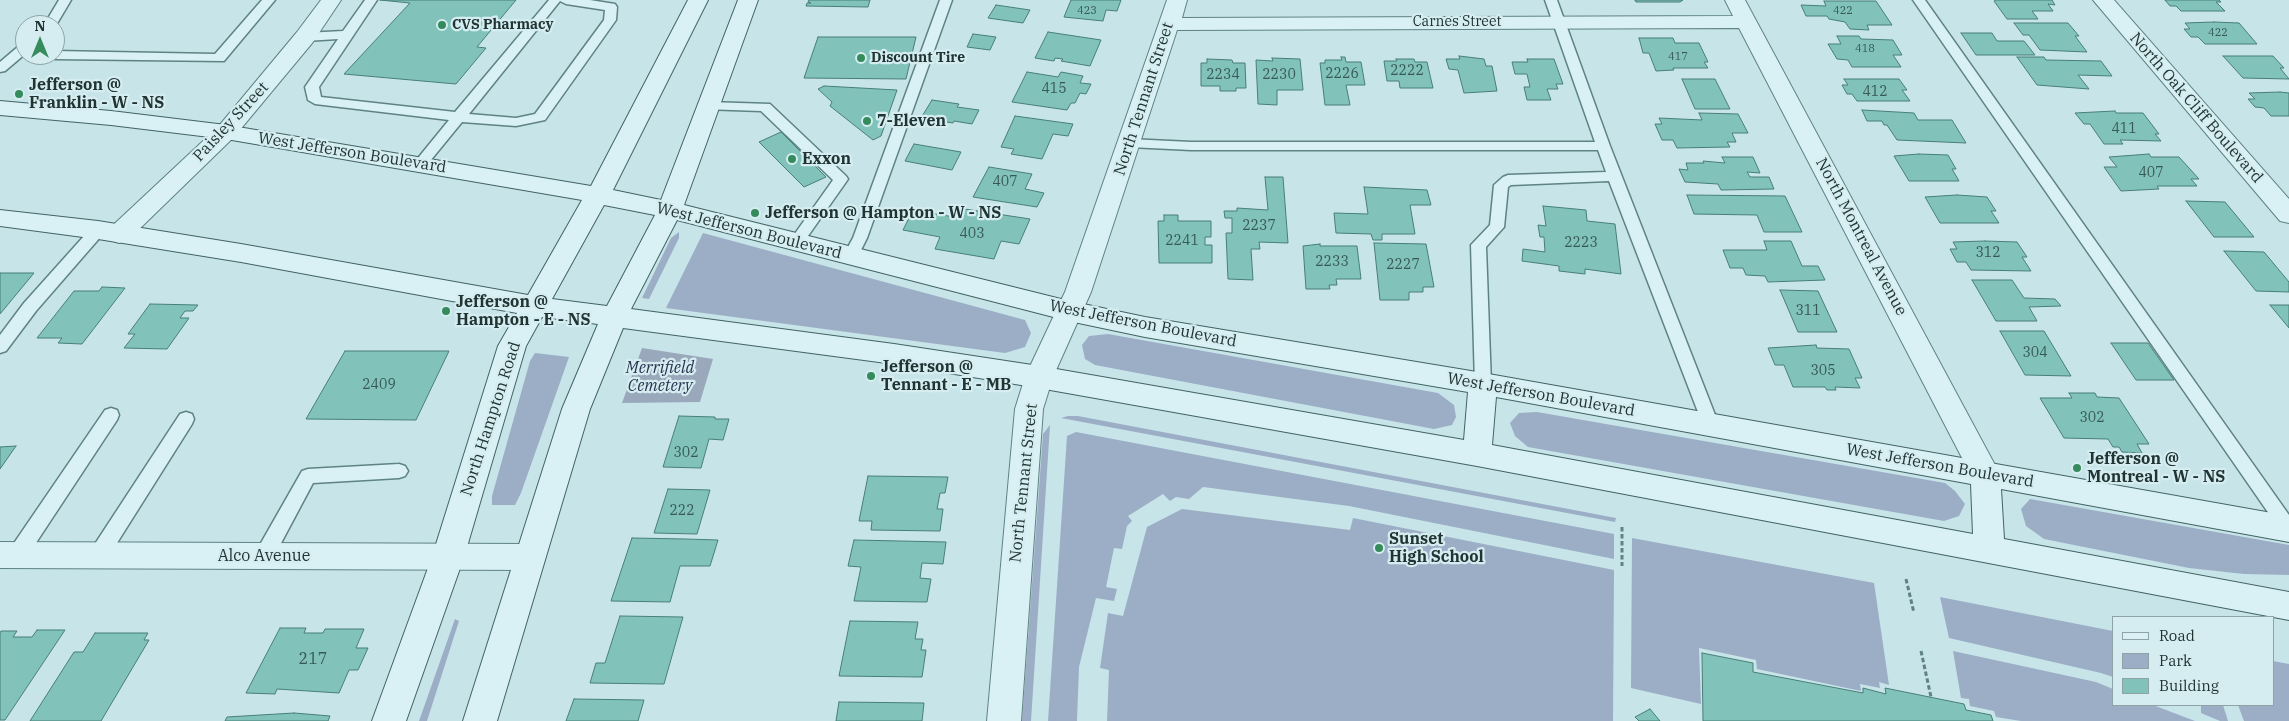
<!DOCTYPE html>
<html>
<head>
<meta charset="utf-8">
<style>
	body { margin:0 }
	#map { position:relative; width:2289px; height:721px; overflow:hidden; background:#c7e4e9; font-family:"IBM Plex Serif",serif }
	canvas { display:block }
	.legend { position:absolute; left:2112px; top:616px; width:162px; height:90px; box-sizing:border-box; background:#d5edf1; border:1px solid #8da3a5; margin:0; padding:6px 9px; list-style:none; font-size:15px; color:#203533 }
	.legend li { display:flex; align-items:center; gap:10px; height:25px }
	.legend b { width:25px; border:1px solid #8da3a5 }
	.north { position:absolute; left:15px; top:15px; width:50px; height:50px; box-sizing:border-box; background:#d5edf1; border:1px solid #8da3a5; border-radius:50%; rotate:0deg; font-size:14px; font-weight:700; line-height:20px; text-align:center; color:#203533 }
	.north::after { content:''; display:block; margin:auto; width:18px; height:22px; background:#358b5c; clip-path:polygon(50% 0,100% 100%,50% 72%,0 100%) }
</style>
</head>
<body>
<div id="map">
<canvas width="2289" height="721"></canvas>
<ul class="legend">
<li><b style="height:6px;background:#d9f0f5"></b>Road</li>
<li><b style="height:14px;background:#9caec6"></b>Park</li>
<li><b style="height:14px;background:#81c3bb"></b>Building</li>
</ul>
<div class="north">N</div>
</div>
<script>
const c = document.querySelector('canvas').getContext('2d');
c.lineJoin = 'round';
function fill(path, color) {
  c.fillStyle = color;
  c.fill(path, 'evenodd');
}
function poly(rows) {
  const path = new Path2D();
  for (const r of rows) {
    path.moveTo(r[0], r[1]);
    for (let i = 2; i < r.length; i += 2) path.lineTo(r[i], r[i + 1]);
  }
  return path;
}
function trace(path, color, width, dash) {
  c.strokeStyle = color;
  c.lineWidth = width;
  c.lineCap = dash ? 'butt' : 'round';
  c.setLineDash(dash || []);
  c.stroke(path);
}
function write(font, color, halo, rows, align = 'center') {
  c.font = font + ' "IBM Plex Serif",serif';
  c.lineWidth = 4.5;
  c.setLineDash([]);
  c.textBaseline = 'middle';
  c.strokeStyle = halo;
  c.fillStyle = color;
  for (const [text, x, y, turn = 0] of rows) {
    c.save();
    c.translate(x, y);
    c.rotate((+turn || 0) * Math.PI / 180);
    c.textAlign = isNaN(turn) ? turn : align;
    if (halo) c.strokeText(text, 0, 0);
    c.fillText(text, 0, 0);
    c.restore();
  }
}
fill(poly([
	[679,232,679,238,649,299,642,298,671,238],
	[703,233,1025,320,1031,333,1025,347,1005,353,666,308],
	[1108,334,1438,393,1454,405,1456,417,1452,425,1434,429,1095,365,1085,359,1082,345,1089,336],
	[535,353,569,357,521,493,515,505,492,505,492,496,530,361],
	[1537,412,1945,483,1955,491,1965,504,1959,516,1944,521,1528,447,1515,436,1510,423,1519,413],
	[1068,416,1078,416,1616,518,1615,522,1061,418],
	[1050,425,1031,721,1022,721,1043,434],
	[1076,432,1614,534,1614,559,1349,506,1203,487,1189,499,1176,497,1170,501,1163,494,1128,516,1132,521,1127,526,1122,549,1114,548,1106,587,1117,589,1114,601,1096,598,1079,667,1077,721,1048,721,1067,436],
	[2030,499,2289,545,2289,575,2244,574,2189,568,2044,539,2026,526,2021,509],
	[1182,509,1350,530,1353,518,1614,570,1613,721,1107,721,1109,670,1100,668,1108,613,1123,616,1147,527],
	[1632,538,1874,583,1889,685,1879,682,1880,688,1860,684,1861,691,1757,669,1756,660,1699,648,1701,704,1631,688],
	[1940,597,2113,631,2113,677,2101,673,1949,638],
	[455,619,459,621,427,721,419,721],
	[1953,651,2096,682,2113,689,2113,705,2153,705,2195,721,2021,721,1996,717,1994,711,1970,706,1969,699,1961,698],
	[2273,661,2289,664,2289,721,2244,721,2238,705,2273,705],
	[2201,705,2223,705,2228,721,2220,721,2201,713]
]), '#9caec6');
fill(poly([
	[642,348,713,359,700,402,622,403]
]), '#9aa8bc');
const building = poly([
	[380,0,516,0,477,47,486,48,456,84,344,74,410,3,380,0],
	[809,0,870,0,868,7,806,6,807,3,811,3,808,2,809,0],
	[1071,0,1121,0,1117,11,1106,10,1103,21,1064,17,1071,0],
	[1635,0,1683,0,1680,2,1636,2,1635,0],
	[1996,0,2052,0,2055,5,2048,4,2053,11,2032,11,2038,19,2007,19,1994,1,1996,0],
	[2165,0,2219,0,2221,2,2216,2,2225,11,2181,11,2176,6,2170,6,2165,0],
	[1824,1,1876,1,1892,25,1867,25,1869,30,1850,29,1845,22,1829,19,1827,16,1806,16,1801,5,1826,6,1824,1],
	[996,5,1030,10,1023,23,988,18,996,5],
	[2214,22,2239,23,2257,44,2205,44,2198,37,2191,37,2184,29,2190,29,2185,23,2214,22],
	[2014,23,2068,23,2079,36,2075,36,2087,52,2040,50,2029,35,2023,35,2014,23],
	[1048,32,1101,40,1090,66,1061,61,1063,59,1055,58,1054,61,1035,58,1048,32],
	[1961,33,1992,33,1997,41,2024,41,2035,55,1976,55,1961,33],
	[973,34,996,37,990,50,967,47,973,34],
	[1837,36,1859,36,1861,39,1893,40,1902,55,1893,55,1901,67,1852,67,1848,60,1837,59,1828,44,1841,44,1837,36],
	[818,37,916,37,906,79,804,78,818,37],
	[1639,38,1673,38,1675,43,1699,43,1708,62,1704,62,1708,68,1673,68,1674,70,1656,71,1649,53,1643,53,1639,38],
	[1459,56,1484,59,1486,66,1492,66,1497,91,1464,93,1458,70,1449,69,1446,59,1460,59,1459,56],
	[2223,56,2273,56,2284,68,2280,68,2289,79,2243,78,2223,56],
	[1341,57,1345,57,1346,62,1361,62,1365,85,1346,85,1350,105,1325,105,1320,63,1325,63,1325,60,1342,60,1341,57],
	[2017,57,2044,57,2046,60,2101,61,2112,76,2078,75,2089,89,2037,85,2017,57],
	[1272,58,1300,59,1303,90,1277,90,1277,105,1258,104,1256,60,1273,61,1272,58],
	[1207,59,1232,60,1233,63,1245,63,1246,88,1236,88,1236,91,1220,91,1220,86,1201,86,1201,63,1207,63,1207,59],
	[1396,59,1414,59,1415,62,1427,62,1433,88,1400,88,1399,81,1387,81,1384,61,1397,61,1396,59],
	[1527,59,1554,59,1563,84,1556,84,1558,89,1547,89,1551,100,1527,100,1524,87,1530,87,1527,74,1515,74,1512,62,1528,62,1527,59],
	[1027,72,1058,77,1061,72,1083,76,1080,83,1091,84,1086,94,1080,93,1075,103,1071,103,1067,110,1012,102,1027,72],
	[1682,79,1715,79,1730,109,1695,109,1682,79],
	[1844,79,1899,79,1907,90,1902,90,1910,101,1857,101,1852,94,1847,94,1842,85,1848,85,1844,79],
	[824,86,897,90,881,136,873,140,830,106,832,102,818,89,824,86],
	[2280,92,2289,93,2289,116,2271,116,2264,108,2255,107,2248,99,2255,99,2249,93,2280,92],
	[932,100,959,104,957,107,979,110,972,124,954,121,953,123,921,118,932,100],
	[1862,110,1914,113,1918,120,1952,120,1966,143,1897,140,1887,125,1884,125,1882,121,1867,121,1862,110],
	[2115,111,2116,113,2143,113,2159,134,2155,134,2161,141,2120,140,2123,144,2104,144,2090,124,2084,124,2075,113,2115,111],
	[1699,113,1738,114,1748,133,1732,133,1736,142,1727,142,1730,147,1677,148,1673,140,1662,140,1655,124,1662,124,1659,118,1702,120,1699,113],
	[1015,116,1073,124,1068,136,1053,134,1042,159,1011,154,1014,149,1001,147,1015,116],
	[781,132,826,177,804,187,759,142,781,132],
	[914,144,961,152,952,170,905,161,914,144],
	[1919,154,1948,155,1956,169,1952,169,1959,181,1909,181,1894,156,1919,154],
	[2149,154,2151,157,2179,157,2199,179,2191,179,2197,186,2157,186,2159,189,2121,191,2104,167,2117,167,2109,157,2149,154],
	[1722,157,1753,157,1760,173,1747,172,1750,177,1769,177,1774,189,1721,190,1718,184,1685,182,1679,169,1688,170,1686,163,1704,163,1703,161,1725,163,1722,157],
	[989,167,1032,174,1025,189,1044,193,1037,207,973,197,989,167],
	[1265,177,1283,177,1288,243,1259,242,1260,249,1251,249,1253,280,1228,279,1226,233,1232,233,1232,218,1225,218,1224,211,1237,211,1237,208,1268,210,1265,177],
	[1364,187,1427,190,1431,205,1410,205,1415,234,1382,234,1382,240,1373,240,1371,234,1336,233,1334,213,1368,214,1364,187],
	[1687,195,1785,196,1802,232,1764,232,1757,215,1694,214,1687,195],
	[1957,195,1987,197,1996,211,1991,211,1999,223,1940,223,1925,197,1957,195],
	[2186,201,2225,202,2254,237,2214,237,2186,201],
	[1543,206,1586,210,1587,221,1615,224,1621,274,1585,269,1585,274,1559,271,1559,266,1522,261,1523,249,1545,252,1544,237,1540,237,1538,225,1546,226,1543,206],
	[958,208,1030,219,1019,244,1001,241,994,259,935,249,940,237,903,230,913,210,954,217,958,208],
	[1164,215,1178,215,1178,221,1211,221,1211,237,1205,237,1205,245,1212,245,1212,263,1159,263,1158,221,1164,221,1164,215],
	[1764,241,1791,241,1802,266,1818,266,1825,280,1768,282,1765,276,1746,275,1743,268,1730,268,1723,250,1767,250,1764,241],
	[1985,241,2017,242,2027,257,2022,257,2031,271,1971,270,1966,262,1957,262,1950,249,1957,249,1953,242,1985,241],
	[1374,243,1426,244,1434,287,1423,287,1423,292,1409,292,1409,300,1380,300,1374,243],
	[1320,244,1320,246,1357,246,1361,279,1336,279,1337,285,1329,285,1330,289,1306,289,1303,246,1320,244],
	[2224,251,2264,252,2289,282,2289,292,2256,291,2224,251],
	[0,273,34,273,0,314,0,273],
	[1972,280,2012,280,2024,298,2055,299,2061,306,2029,307,2037,321,1996,321,1972,280],
	[102,287,125,288,82,344,58,343,62,338,37,338,74,291,99,291,102,287],
	[1780,290,1818,291,1837,332,1798,332,1780,290],
	[150,304,198,305,193,311,185,311,180,318,189,318,167,349,124,348,135,334,128,334,150,304],
	[2270,305,2289,305,2289,328,2270,305],
	[2000,331,2044,331,2071,376,2025,375,2000,331],
	[2111,343,2148,343,2174,380,2136,380,2111,343],
	[1816,345,1817,348,1849,349,1862,378,1855,378,1860,388,1835,387,1836,390,1827,390,1825,387,1793,387,1784,365,1775,365,1768,348,1816,345],
	[345,351,449,351,416,420,306,419,345,351],
	[2069,393,2095,393,2097,397,2119,398,2149,444,2137,444,2142,453,2122,452,2119,447,2113,447,2108,439,2064,438,2040,398,2072,398,2069,393],
	[679,416,715,417,715,419,729,419,723,440,709,439,701,468,663,467,679,416],
	[16,446,0,469,0,447,16,446],
	[868,476,948,477,945,493,940,493,937,509,943,509,940,531,871,530,872,521,859,521,868,476],
	[668,489,710,490,697,534,654,533,668,489],
	[632,538,685,539,718,540,710,566,680,566,670,602,611,601,632,538],
	[854,540,946,542,943,564,922,563,920,578,931,579,927,602,854,601,861,567,848,566,854,540],
	[620,616,683,617,664,684,590,683,596,663,605,663,620,616],
	[850,621,918,622,915,639,923,639,921,650,926,650,922,677,839,676,850,621],
	[280,628,306,628,304,633,323,633,325,629,364,629,356,648,368,648,358,670,349,670,339,693,277,689,275,694,246,693,280,628],
	[37,630,65,630,5,720,0,720,0,633,1,631,17,631,13,637,32,637,37,630],
	[95,633,148,633,144,640,149,640,101,721,30,721,74,652,83,652,95,633],
	[1702,653,1753,663,1753,672,1863,693,1863,688,1886,694,1885,688,1964,704,1966,710,1991,715,1993,721,1703,721,1702,653],
	[574,699,644,700,638,721,566,721,574,699],
	[839,702,924,703,922,721,836,721,839,702],
	[1650,709,1660,721,1639,721,1635,717,1650,709],
	[294,713,330,716,328,721,225,721,227,717,294,713]
]);
fill(building, '#81c3bb');
trace(building, '#477f77', 1);
const lane = poly([
	[59,0,71,0,55,27,55,25,44,25,59,0],
	[262,0,275,0,224,61,55,59,49,55,55,55,55,51,215,54,262,0],
	[365,0,377,0,319,87,321,97,455,112,549,0,590,0,615,4,617,7,616,20,545,120,516,126,462,122,426,166,421,168,414,163,449,120,315,104,308,100,305,87,338,39,305,41,299,37,305,33,343,31,365,0],
	[560,1,566,4,605,10,604,20,535,114,516,118,469,114,560,1],
	[940,0,952,0,867,238,856,260,846,260,843,256,853,238,940,0],
	[1545,0,1557,0,1610,146,1719,425,1717,430,1711,432,1705,430,1703,425,1609,181,1511,185,1508,187,1504,227,1486,247,1491,384,1489,388,1483,390,1477,388,1475,384,1471,245,1490,225,1494,185,1503,177,1508,175,1606,172,1598,150,1191,150,1129,147,1122,143,1129,139,1191,142,1595,142,1545,0],
	[1913,0,1925,0,2289,515,2289,537,2283,534,1913,0],
	[25,44,25,54,5,71,0,72,0,62,20,45,25,44],
	[708,102,770,104,846,176,848,179,846,182,801,246,791,246,789,242,833,180,761,111,703,109,701,106,703,103,708,102],
	[98,225,103,226,105,230,103,234,36,311,6,351,0,353,0,335,24,303,93,226,98,225],
	[111,408,117,410,119,415,117,420,24,561,17,563,10,561,8,555,10,549,105,410,111,408],
	[186,412,192,414,194,419,192,424,105,562,98,564,91,562,89,556,91,550,180,414,186,412],
	[399,464,405,466,408,471,405,476,399,478,313,483,271,562,264,564,257,562,255,556,257,550,302,471,308,469,399,464]
]);
const street = poly([
	[321,0,341,0,313,42,234,137,128,240,119,243,110,240,106,234,110,228,218,127,297,32,321,0],
	[1167,0,1187,0,1182,18,1733,16,1725,0,1745,0,1995,465,2000,474,1995,483,1985,486,1975,483,1739,28,1177,30,1091,292,1053,377,1043,409,1021,721,987,721,1015,409,1025,377,1065,292,1167,0],
	[2093,0,2114,0,2289,199,2289,223,2280,221,2093,0],
	[0,542,529,544,540,548,545,557,540,566,529,570,0,568,0,542]
]);
const secondary = poly([
	[688,0,708,0,613,190,661,200,738,0,758,0,684,205,1069,301,1145,317,1483,373,2289,516,2289,542,2001,489,2004,539,2289,592,2289,620,1477,466,1039,388,894,364,623,328,590,409,497,721,463,721,562,409,598,324,542,317,526,346,464,557,406,721,372,721,432,557,498,346,517,313,241,262,98,239,0,226,0,210,98,221,241,244,528,295,582,200,226,139,111,125,0,115,0,101,111,111,226,125,591,186,688,0],
	[604,205,655,215,607,306,552,299,604,205],
	[677,220,1069,321,1145,337,1468,392,1464,440,1039,366,894,344,631,309,677,220],
	[1496,397,1971,484,1973,534,1492,445,1496,397]
]);
trace(lane, '#5e8382', 3);
trace(street, '#5e8382', 2);
trace(secondary, '#416463', 2);
trace(poly([
	[1622,527,1622,566],
	[1906,579,1914,613],
	[1921,651,1931,697]
]), '#5e8382', 3, [4.5, 2.5]);
fill(lane, '#d9f0f5');
fill(street, '#d9f0f5');
fill(secondary, '#d9f0f5');
for (const [x, y, r, color] of [
	[442,25,5,"#358b5c"],
	[861,58,5,"#358b5c"],
	[19,94,5,"#358b5c"],
	[867,121,5,"#358b5c"],
	[792,159,5,"#358b5c"],
	[755,213,5,"#358b5c"],
	[446,311,5,"#358b5c"],
	[871,376,5,"#358b5c"],
	[2077,468,5,"#358b5c"],
	[1379,548,5,"#358b5c"]
]) {
  const dot = new Path2D();
  dot.arc(x, y, r, 0, 2 * Math.PI);
  c.fillStyle = color;
  c.fill(dot);
  trace(dot, '#d5edf1', 2);
}
write('11px', '#385855', null, [
	["423",1087,11],
	["422",1843,11],
	["422",2218,33],
	["418",1865,49],
	["417",1678,57]
]);
write('14px', '#203533', '#d5edf1', [
	["Carnes Street",1457,22]
]);
write('bold 14px', '#203533', '#d5edf1', [
	["CVS Pharmacy",452,25],
	["Discount Tire",871,58]
], 'left');
write('14px', '#385855', null, [
	["2222",1407,71],
	["2226",1342,74],
	["2234",1223,75],
	["2230",1279,75],
	["415",1054,89],
	["412",1875,92],
	["411",2124,129],
	["407",2151,173],
	["407",1005,182],
	["2237",1259,226],
	["403",972,234],
	["2241",1182,241],
	["2223",1581,243],
	["312",1988,253],
	["2233",1332,262],
	["2227",1403,265],
	["311",1808,311],
	["304",2035,353],
	["305",1823,371],
	["2409",379,385],
	["302",2092,418],
	["302",686,453],
	["222",682,511]
]);
write('bold 16px', '#203533', '#d5edf1', [
	["Jefferson @",29,85],
	["Franklin - W - NS",29,103],
	["7-Eleven",877,121],
	["Exxon",802,159],
	["Jefferson @ Hampton - W - NS",765,213],
	["Jefferson @",456,302],
	["Hampton - E - NS",456,320],
	["Jefferson @",881,367],
	["Tennant - E - MB",881,385],
	["Jefferson @",2087,459],
	["Montreal - W - NS",2087,477],
	["Sunset",1389,539],
	["High School",1389,557]
], 'left');
write('16px', '#203533', '#d5edf1', [
	["North Tennant Street",1144,99,-72],
	["North Oak Cliff Boulevard",2196,108,49],
	["Paisley Street",231,122,-47],
	["West Jefferson Boulevard",352,153,9],
	["West Jefferson Boulevard",749,231,14],
	["North Montreal Avenue",1861,237,62],
	["West Jefferson Boulevard",1143,324,11],
	["West Jefferson Boulevard",1541,395,10],
	["North Hampton Road",491,419,-72],
	["West Jefferson Boulevard",1940,466,10],
	["North Tennant Street",1024,483,-84],
	["Alco Avenue",264,556]
]);
write('italic 16px', '#29344f', '#d5edf1', [
	["Merrifield",660,368],
	["Cemetery",660,386]
]);
write('16px', '#385855', null, [
	["217",313,659]
]);
</script>
</body>
</html>
